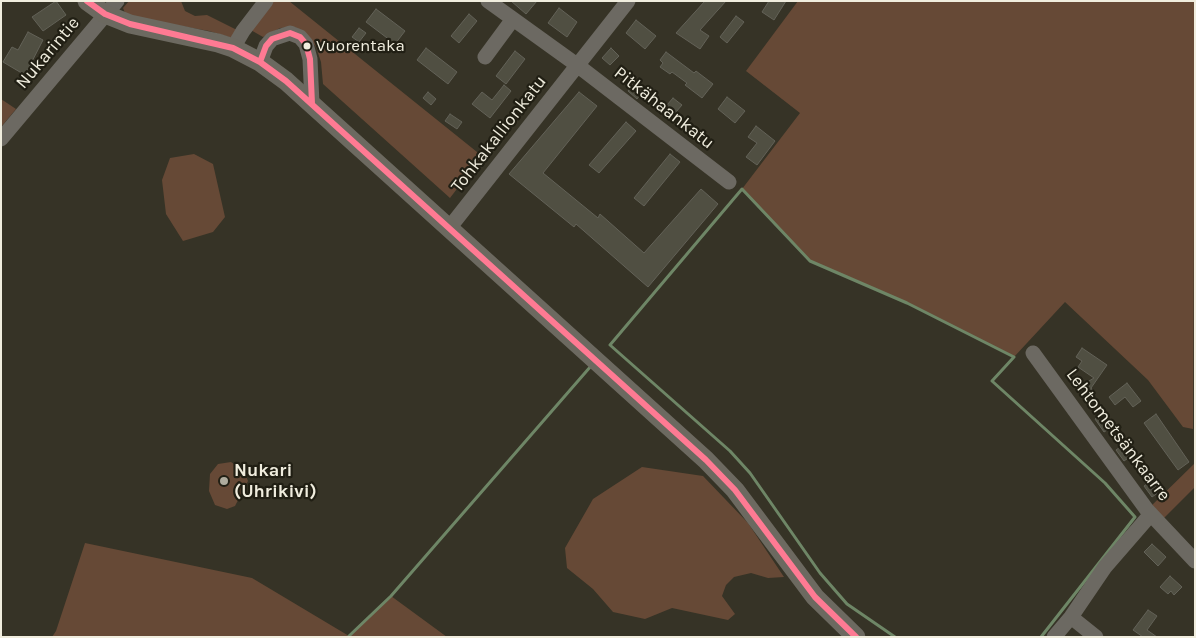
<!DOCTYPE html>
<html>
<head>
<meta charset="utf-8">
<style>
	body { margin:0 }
	#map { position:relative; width:1196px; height:638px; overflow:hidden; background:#363326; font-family:Karla,sans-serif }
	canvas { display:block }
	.frame { position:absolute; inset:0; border:2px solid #f0edde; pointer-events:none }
</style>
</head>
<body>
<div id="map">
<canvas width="1196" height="638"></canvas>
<div class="frame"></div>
</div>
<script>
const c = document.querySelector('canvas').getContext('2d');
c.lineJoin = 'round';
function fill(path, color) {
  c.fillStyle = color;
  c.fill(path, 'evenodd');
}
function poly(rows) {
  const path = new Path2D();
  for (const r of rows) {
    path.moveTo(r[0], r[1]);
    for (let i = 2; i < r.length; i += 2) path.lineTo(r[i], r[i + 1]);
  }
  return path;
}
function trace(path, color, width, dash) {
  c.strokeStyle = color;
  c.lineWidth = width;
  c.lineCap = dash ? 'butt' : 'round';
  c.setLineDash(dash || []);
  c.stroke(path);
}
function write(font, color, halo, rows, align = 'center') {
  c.font = font + ' Karla,sans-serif';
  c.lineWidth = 4.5;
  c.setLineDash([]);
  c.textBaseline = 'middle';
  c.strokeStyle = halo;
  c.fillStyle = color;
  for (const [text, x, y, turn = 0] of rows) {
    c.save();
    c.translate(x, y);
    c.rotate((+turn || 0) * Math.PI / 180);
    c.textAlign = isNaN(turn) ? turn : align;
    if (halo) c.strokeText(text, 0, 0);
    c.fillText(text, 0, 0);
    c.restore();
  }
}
fill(poly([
	[129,1,181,1,185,11,195,16,207,15,237,30,232,38,209,31,148,20,125,13,123,8],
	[272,1,289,1,482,156,450,198,323,84,321,62,316,47,307,35,295,27,280,28,263,37,249,29],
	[798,1,1195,1,1193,429,1183,427,1148,380,1065,302,1014,357,907,303,810,261,742,189,800,113,746,71],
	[1,99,16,109,1,127],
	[194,154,213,164,225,217,213,232,183,241,166,214,162,180,170,158],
	[231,462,244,471,248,481,235,506,227,509,215,505,209,491,210,474,218,464],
	[1195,463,1195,487,1160,522,1147,510],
	[642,467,703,476,748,523,784,577,768,578,751,573,734,577,726,585,722,596,735,614,728,620,672,608,645,619,613,612,593,589,567,568,565,548,593,499],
	[85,543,252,578,349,636,391,596,447,637,52,637,56,631]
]), '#664936');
trace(poly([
	[349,636,391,596,591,366],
	[895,637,847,604,820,573,750,473,730,451,610,345,742,189,810,261,907,303,1014,357,992,381,1105,483,1135,517,1041,637]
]), '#6e8666', 3);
const building = poly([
	[56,1,66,15,43,31,32,17,56,1],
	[511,1,537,1,526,14,511,1],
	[705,1,726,1,700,30,709,36,700,49,676,33,705,1],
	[769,1,786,1,774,20,762,12,769,1],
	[559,8,577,22,567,37,548,23,559,8],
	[376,9,405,31,395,44,366,22,376,9],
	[469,14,477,21,459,43,451,36,469,14],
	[736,16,744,22,727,43,720,37,736,16],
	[636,20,656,36,645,49,626,33,636,20],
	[359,28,366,33,359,42,352,37,359,28],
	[28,32,43,40,25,75,3,62,12,47,18,50,28,32],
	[426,48,457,72,448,84,417,60,426,48],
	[611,48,619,56,610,65,602,58,611,48],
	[515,51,525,59,506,84,496,76,515,51],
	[666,52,694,73,696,71,713,84,702,98,685,85,687,83,672,72,670,74,660,67,663,63,660,60,666,52],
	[635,82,644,90,637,99,628,91,635,82],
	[504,85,511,91,490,118,472,104,482,92,492,100,504,85],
	[428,92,436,99,431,105,423,98,428,92],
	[579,92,597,106,543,173,598,218,600,214,644,253,701,189,718,204,648,287,576,224,574,227,509,174,579,92],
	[727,97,745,111,735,123,718,109,727,97],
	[673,98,682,105,670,119,661,112,673,98],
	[450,114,462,122,457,129,445,121,450,114],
	[626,122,636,131,599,173,589,165,626,122],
	[756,126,775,141,757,165,746,157,757,143,748,137,756,126],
	[670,154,680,162,644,206,634,198,670,154],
	[1082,348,1107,365,1091,388,1093,391,1085,396,1079,387,1094,378,1078,367,1082,361,1076,357,1082,348],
	[1127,383,1141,401,1133,407,1125,397,1115,405,1109,397,1127,383],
	[1105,412,1115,425,1104,432,1095,419,1105,412],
	[1156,414,1189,462,1178,470,1144,423,1156,414],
	[1126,443,1134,454,1124,461,1116,450,1126,443],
	[1154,479,1162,490,1152,497,1144,486,1154,479],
	[1152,544,1166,557,1158,566,1144,552,1152,544],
	[1170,576,1182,587,1174,595,1171,591,1168,594,1160,587,1170,576],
	[1148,610,1157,616,1147,630,1157,637,1143,637,1133,630,1148,610]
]);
fill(building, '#504f42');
trace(building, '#636258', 1);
trace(poly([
	[488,1,577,65,729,182],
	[233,48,243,31,266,1],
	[485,57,513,19],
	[260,62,266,46,272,39,290,33,300,37,306,44,310,59,312,104],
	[1,139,117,1],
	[450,227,628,1],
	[1033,353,1147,510,1195,561],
	[1071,617,1096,637],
	[1054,637,1071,617,1105,567,1151,514]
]), '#6c6962', 15);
trace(poly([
	[87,1,105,14,130,24,218,43,233,48,260,62,286,81,706,460,735,490,815,597,856,637]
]), '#6c6960', 19);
trace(poly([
	[87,1,105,14,130,24,233,48,260,62,286,81,706,460,735,490,815,597,856,637],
	[260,62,266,46,272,39,290,33,300,37,306,44,310,59,312,104]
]), '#fe7a93', 6);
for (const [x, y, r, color] of [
	[307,46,4.5,"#f0edde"],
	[224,481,5,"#afac9e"]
]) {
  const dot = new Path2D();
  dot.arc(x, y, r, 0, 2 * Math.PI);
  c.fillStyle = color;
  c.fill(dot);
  trace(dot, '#211f14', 2);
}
write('17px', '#f0edde', '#211f14', [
	["Vuorentaka",316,46]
], 'left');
write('18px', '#f0edde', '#211f14', [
	["Nukarintie",48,53,-50],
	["Pitkähaankatu",664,108,38],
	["Tohkakallionkatu",499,134,-52],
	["Lehtometsänkaarre",1118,435,53]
]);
write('bold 18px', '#f0edde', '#211f14', [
	["Nukari",234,471],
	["(Uhrikivi)",234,492]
], 'left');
</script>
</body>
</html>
